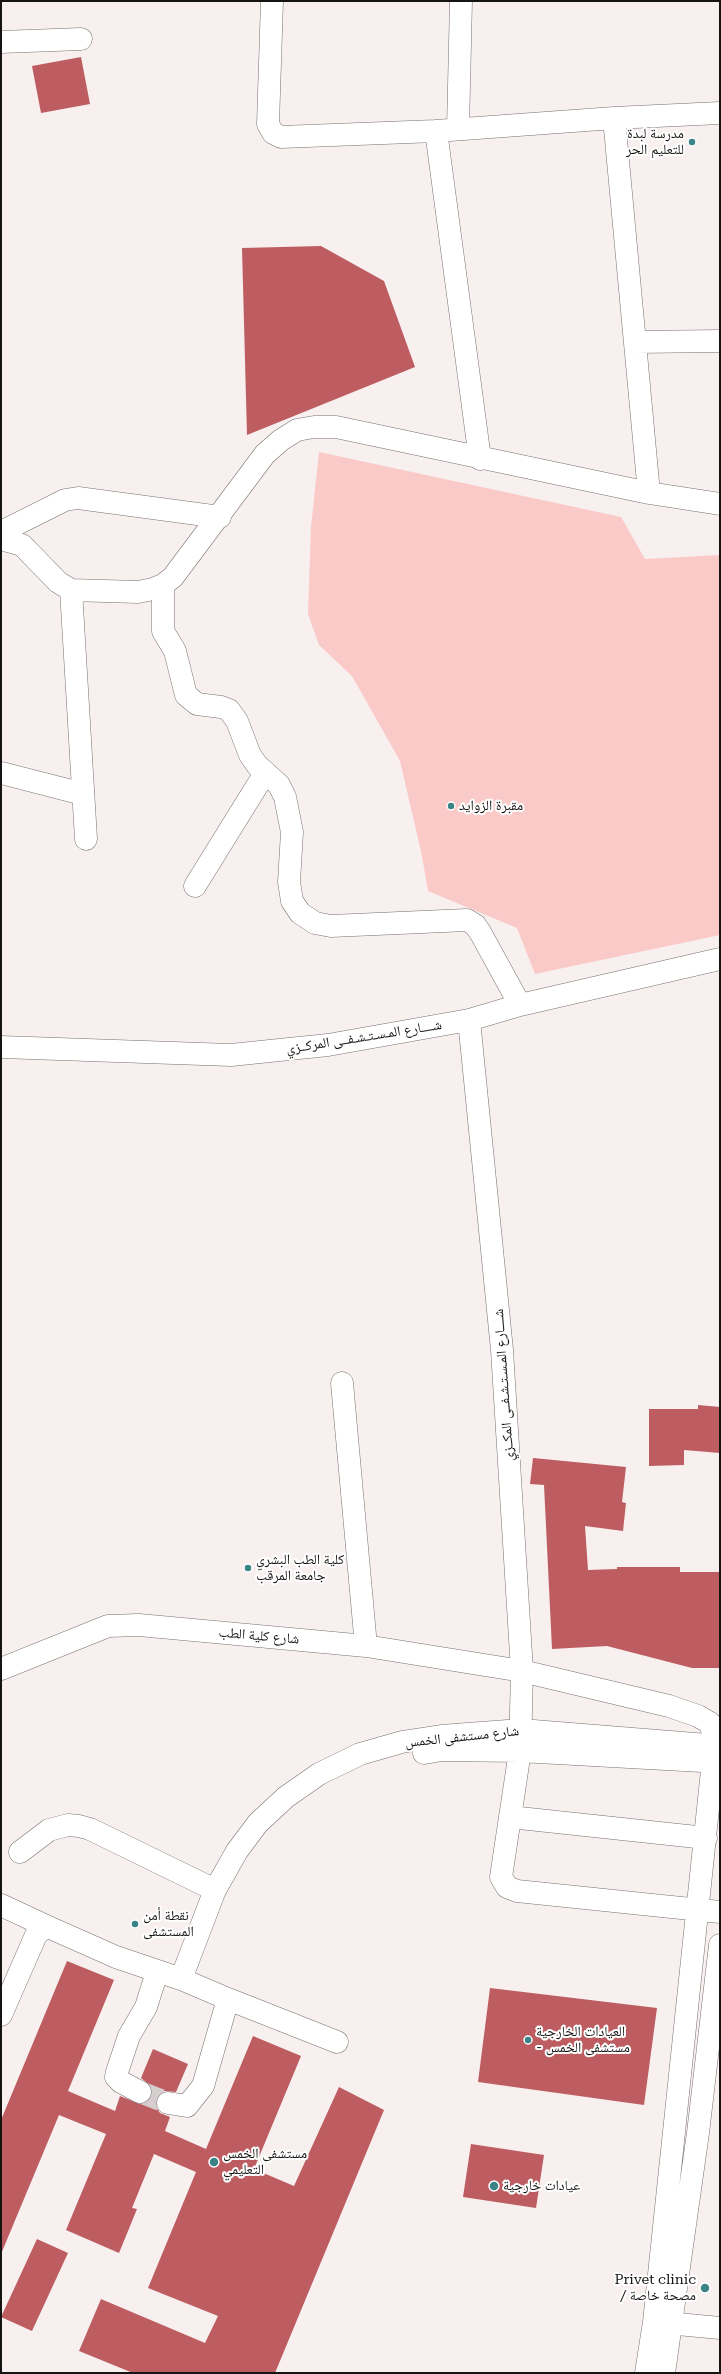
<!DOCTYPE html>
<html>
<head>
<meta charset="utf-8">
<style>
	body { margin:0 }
	#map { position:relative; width:721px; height:2374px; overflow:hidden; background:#f8efef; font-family:"Roboto Serif",serif }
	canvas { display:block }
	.frame { position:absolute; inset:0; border:2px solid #161413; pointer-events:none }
</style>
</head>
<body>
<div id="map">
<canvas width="721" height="2374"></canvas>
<div class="frame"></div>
</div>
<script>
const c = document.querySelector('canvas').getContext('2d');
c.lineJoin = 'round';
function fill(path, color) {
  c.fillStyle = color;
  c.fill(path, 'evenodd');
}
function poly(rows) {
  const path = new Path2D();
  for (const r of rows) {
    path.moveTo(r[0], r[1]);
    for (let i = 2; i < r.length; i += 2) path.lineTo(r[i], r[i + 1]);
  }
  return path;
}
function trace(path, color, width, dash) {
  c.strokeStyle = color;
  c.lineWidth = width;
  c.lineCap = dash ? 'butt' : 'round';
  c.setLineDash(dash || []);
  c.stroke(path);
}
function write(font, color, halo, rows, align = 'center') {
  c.font = font + ' "Roboto Serif","Noto Naskh Arabic",serif';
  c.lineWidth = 4;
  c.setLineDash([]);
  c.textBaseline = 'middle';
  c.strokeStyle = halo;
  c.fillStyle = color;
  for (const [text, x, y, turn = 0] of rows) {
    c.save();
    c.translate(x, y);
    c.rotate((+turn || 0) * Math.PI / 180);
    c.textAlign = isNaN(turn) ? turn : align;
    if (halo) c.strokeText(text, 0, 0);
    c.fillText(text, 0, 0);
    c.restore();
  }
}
fill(poly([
	[319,452,621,517,645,559,720,555,720,935,535,974,517,928,428,891,422,856,400,761,352,676,319,645,308,614,311,527]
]), '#facac9');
fill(poly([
	[81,57,90,104,41,113,32,66],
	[321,246,384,281,415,367,247,435,242,248],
	[698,1405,720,1407,720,1453,684,1450,684,1465,649,1466,649,1409,698,1409],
	[533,1458,626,1467,622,1502,626,1503,623,1531,585,1526,588,1570,617,1569,617,1567,680,1567,680,1572,720,1572,720,1668,692,1668,607,1646,552,1649,544,1485,530,1484],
	[67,1961,114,1980,68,2091,115,2111,120,2096,140,2104,146,2103,151,2098,151,2086,141,2078,153,2049,188,2064,176,2092,164,2091,159,2095,156,2101,156,2107,160,2113,170,2117,165,2131,206,2149,253,2036,301,2056,254,2169,294,2186,339,2087,384,2110,275,2373,133,2373,79,2351,101,2299,205,2343,218,2316,148,2288,196,2172,154,2154,132,2208,137,2209,119,2253,66,2230,106,2134,59,2115,1,2254,1,2120],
	[490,1988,657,2008,644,2105,478,2082],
	[471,2144,544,2155,536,2208,463,2197],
	[37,2239,68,2253,32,2331,1,2317]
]), '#bd5d61');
trace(poly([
	[140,2092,168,2103]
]), '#d6cece', 22, [22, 11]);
const minor = poly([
	[272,1,268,124,273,133,281,137,436,131,614,118,720,113],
	[1,42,81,39],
	[614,118,649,493],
	[458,129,461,1],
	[436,131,480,459],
	[635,342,720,341],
	[1,532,65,500,78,498,220,517],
	[1,539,22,545,58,582,71,590,138,592,153,589,163,585,173,577,265,454,281,440,297,430,314,427,336,427,649,493,720,504],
	[163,585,163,631,175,651,186,695,197,704,221,707,229,710,237,721,250,755,257,765,279,785,285,797,292,832,289,882,292,901,300,913,315,923,331,926,467,920,475,925,480,932,520,1005],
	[71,590,86,839],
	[1,773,83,794],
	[195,886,265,773],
	[469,1020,502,1350,522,1671,520,1751,501,1877,507,1887,517,1891,720,1912],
	[1,1047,231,1055,328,1045,469,1020,520,1005,720,959],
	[342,1383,366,1646],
	[1,1669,108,1626,139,1625,366,1646,522,1671,669,1706,698,1716,710,1723,717,1746,713,1761,654,2322,646,2373],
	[424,1753,442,1750,520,1751,720,1762],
	[510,1817,706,1838],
	[20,1852,49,1830,68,1825,79,1826,90,1829,215,1890],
	[1,1905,46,1926],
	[181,1979,215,1890,237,1851,258,1823,286,1797,319,1774,360,1754,402,1742,441,1736,521,1730,720,1746],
	[228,1999,337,2042],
	[1,2015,36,1935,46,1926,116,1957,181,1979,228,1999,203,2086,187,2106,168,2103],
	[140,2092,121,2082,116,2077,117,2072,129,2036,146,2007,157,1972],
	[656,2322,720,2328],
	[664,2373,698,2133,720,1945]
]);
trace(minor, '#787070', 23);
trace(minor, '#fff', 22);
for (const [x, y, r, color] of [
	[692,142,4,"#3a8386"],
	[451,806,4,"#3a8386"],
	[248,1568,4,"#3a8386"],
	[135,1924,4,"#3a8386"],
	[528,2040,4,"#3a8386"],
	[214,2162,5,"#3a8386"],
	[494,2186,5,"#3a8386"],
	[705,2288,5,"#3a8386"]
]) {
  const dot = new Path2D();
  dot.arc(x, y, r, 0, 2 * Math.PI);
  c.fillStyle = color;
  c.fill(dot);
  trace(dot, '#fff', 1.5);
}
write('14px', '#161413', '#fff', [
	["مدرسة لبدة",684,134,"right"],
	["للتعليم الحر",684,150,"right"],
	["مقبرة الزوايد",459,806],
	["كلية الطب البشري",256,1560],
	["جامعة المرقب",256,1576],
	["نقطة أمن",143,1916],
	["المستشفى",143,1932],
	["العيادات الخارجية",536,2032],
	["- مستشفى الخمس",536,2048],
	["مستشفى الخمس",223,2154],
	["التعليمي",223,2170],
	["عيادات خارجية",503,2186],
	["Privet clinic",696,2280,"right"],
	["/ مصحة خاصة",696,2296,"right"]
], 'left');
write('14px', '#161413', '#fff', [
	["شــــارع المـسـتـشـفــى المركــزي",364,1037,-9],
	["شــــارع المـسـتـشـفــى المكــزي",504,1385,-94],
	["شارع كلية الطب",259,1636,5],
	["شارع مستشفى الخمس",462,1737,-6]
]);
</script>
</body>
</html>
